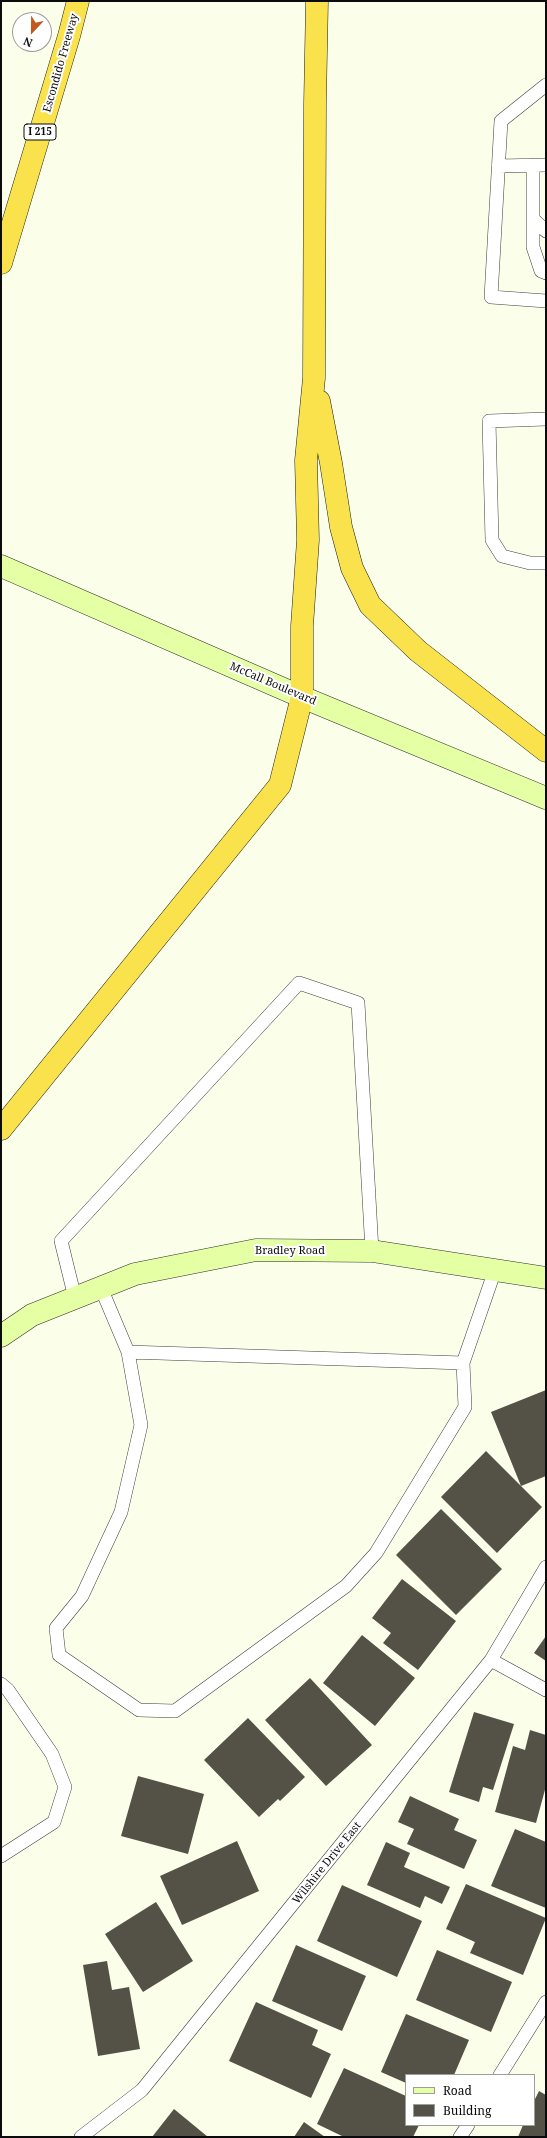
<!DOCTYPE html>
<html>
<head>
<meta charset="utf-8">
<style>
	body { margin:0 }
	#map { position:relative; width:547px; height:2138px; overflow:hidden; background:#fbffea; font-family:"Noto Serif",serif }
	canvas { display:block }
	.frame { position:absolute; inset:0; border:2px solid #0b0b0b; pointer-events:none }
	.legend { position:absolute; left:405px; top:2074px; width:130px; height:52px; box-sizing:border-box; background:#fff; border:1px solid #9d9d9d; margin:0; padding:5px 7px; list-style:none; font-size:12px; color:#0b0b0b }
	.legend li { display:flex; align-items:center; gap:8px; height:20px }
	.legend b { width:20px; border:1px solid #9d9d9d }
	.north { position:absolute; left:12px; top:12px; width:40px; height:40px; box-sizing:border-box; background:#fff; border:1px solid #9d9d9d; border-radius:50%; rotate:202deg; font-size:11px; font-weight:700; line-height:16px; text-align:center; color:#0b0b0b }
	.north::after { content:''; display:block; margin:auto; width:14px; height:18px; background:#c0581f; clip-path:polygon(50% 0,100% 100%,50% 72%,0 100%) }
</style>
</head>
<body>
<div id="map">
<canvas width="547" height="2138"></canvas>
<div class="frame"></div>
<ul class="legend">
<li><b style="height:5px;background:#e5ffa5"></b>Road</li>
<li><b style="height:11px;background:#545247"></b>Building</li>
</ul>
<div class="north">N</div>
</div>
<script>
const c = document.querySelector('canvas').getContext('2d');
c.lineJoin = 'round';
function fill(path, color) {
  c.fillStyle = color;
  c.fill(path, 'evenodd');
}
function poly(rows) {
  const path = new Path2D();
  for (const r of rows) {
    path.moveTo(r[0], r[1]);
    for (let i = 2; i < r.length; i += 2) path.lineTo(r[i], r[i + 1]);
  }
  return path;
}
function trace(path, color, width, dash) {
  c.strokeStyle = color;
  c.lineWidth = width;
  c.lineCap = dash ? 'butt' : 'round';
  c.setLineDash(dash || []);
  c.stroke(path);
}
function write(font, color, halo, rows, align = 'center') {
  c.font = font + ' "Noto Serif",serif';
  c.lineWidth = 4;
  c.setLineDash([]);
  c.textBaseline = 'middle';
  c.strokeStyle = halo;
  c.fillStyle = color;
  for (const [text, x, y, turn = 0] of rows) {
    c.save();
    c.translate(x, y);
    c.rotate((+turn || 0) * Math.PI / 180);
    c.textAlign = isNaN(turn) ? turn : align;
    if (halo) c.strokeText(text, 0, 0);
    c.fillText(text, 0, 0);
    c.restore();
  }
}
fill(poly([
	[546,1390,546,1476,521,1486,491,1412],
	[486,1451,542,1507,497,1553,441,1497],
	[441,1509,502,1569,456,1615,396,1555],
	[402,1579,456,1621,418,1670,383,1643,391,1633,372,1618],
	[362,1635,415,1678,375,1726,323,1683],
	[546,1636,546,1661,534,1653],
	[310,1678,372,1745,326,1786,265,1720],
	[474,1712,514,1724,493,1790,483,1787,479,1802,449,1792],
	[248,1718,305,1777,280,1801,278,1799,259,1817,204,1760],
	[530,1730,546,1735,546,1786,536,1823,495,1812,513,1746,525,1750],
	[138,1776,204,1794,188,1854,121,1836],
	[410,1796,459,1819,454,1830,477,1840,464,1869,407,1844,414,1829,398,1822],
	[515,1829,546,1842,546,1908,491,1886],
	[237,1841,259,1891,182,1925,160,1876],
	[386,1842,410,1853,404,1867,450,1887,442,1904,425,1896,420,1908,367,1885],
	[466,1884,546,1918,523,1975,470,1953,475,1942,446,1929],
	[342,1885,422,1921,397,1977,317,1941],
	[156,1902,193,1961,143,1992,105,1934],
	[296,1945,366,1976,342,2031,272,2001],
	[437,1950,512,1982,491,2032,416,2000],
	[107,1961,112,1990,129,1987,140,2049,98,2056,83,1965],
	[256,2002,318,2030,312,2045,331,2054,311,2098,229,2061],
	[406,2014,469,2040,454,2075,406,2075,406,2083,381,2072],
	[344,2068,406,2096,406,2125,419,2125,413,2137,344,2137,317,2124],
	[539,2091,546,2095,546,2137,518,2137,523,2125,534,2125,534,2101],
	[174,2109,208,2137,152,2137],
	[304,2122,325,2137,294,2137]
]), '#545247');
const lane = poly([
	[546,85,501,121,491,297,546,301],
	[533,165,533,219,546,231],
	[498,166,546,165],
	[533,219,533,247,541,271,546,273],
	[546,419,489,421,492,540,502,556,530,563,546,563],
	[101,1288,128,1352,141,1425,121,1512,82,1596,56,1628,59,1655,139,1710,175,1711,346,1586,376,1553,465,1407,463,1363,495,1270],
	[75,1298,61,1241,299,983,358,1003,372,1251],
	[128,1352,463,1363],
	[491,1660,546,1690],
	[1,1684,8,1690,52,1754,65,1787,54,1822,1,1856],
	[500,2075,546,2002],
	[81,2137,142,2090,201,2017,491,1660,546,1567],
	[460,2137,468,2125]
]);
const secondary = poly([
	[1,566,302,697,546,798],
	[1,1336,32,1315,135,1274,256,1250,372,1251,546,1278]
]);
const highway = poly([
	[1,263,69,36,78,1],
	[319,401,331,463,341,527,352,568,370,605,418,651,546,751],
	[1,1129,280,785,302,697,302,626,308,540,306,460,314,378,315,103,317,1]
]);
trace(lane, '#3e3e3e', 14);
trace(secondary, '#2d2d2d', 23);
trace(highway, '#1c1c1c', 23);
trace(lane, '#fff', 13);
trace(secondary, '#e5ffa5', 22);
trace(highway, '#fae24c', 22);
for (const [x, y, w] of [
	[40,132,32]
]) {
  const box = new Path2D();
  box.roundRect(x - w / 2, y - 8, w, 16, 3);
  c.fillStyle = '#fff';
  c.fill(box);
  trace(box, '#0b0b0b', 1);
}
write('bold 10px', '#0b0b0b', null, [
	["I 215",40,132]
]);
write('11px', '#0b0b0b', '#fff', [
	["Escondido Freeway",61,63,-74],
	["McCall Boulevard",273,684,23],
	["Bradley Road",290,1251],
	["Wilshire Drive East",327,1863,-51]
]);
</script>
</body>
</html>
